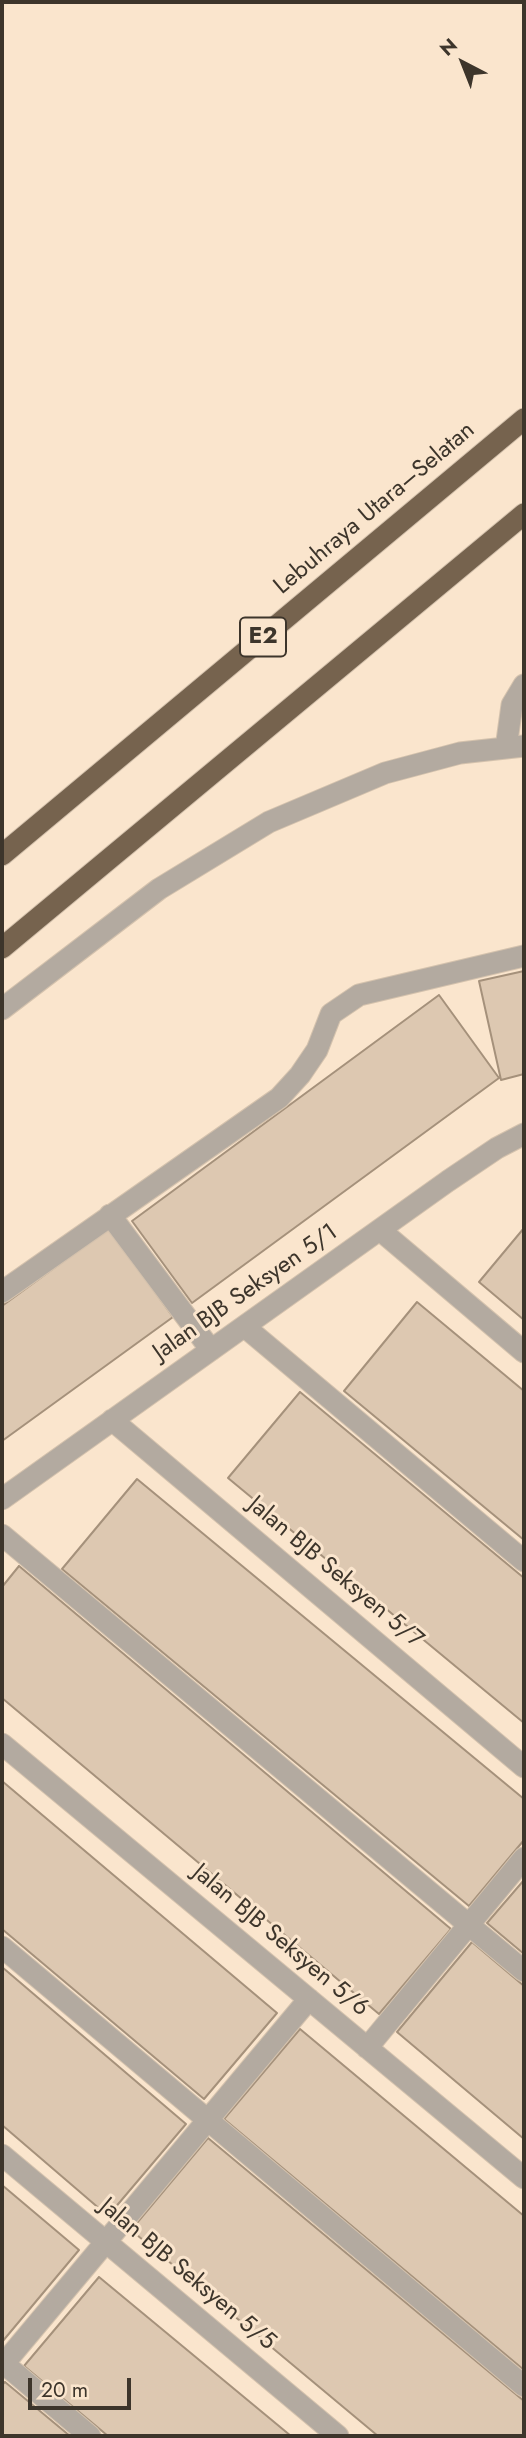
<!DOCTYPE html>
<html>
<head>
<meta charset="utf-8">
<style>
	body { margin:0 }
	#map { position:relative; width:526px; height:2438px; overflow:hidden; background:#fae5cd; font-family:Jost,sans-serif }
	canvas { display:block }
	.frame { position:absolute; inset:0; border:4px solid #3d352b; pointer-events:none }
	.north { position:absolute; left:428px; top:28px; width:70px; height:70px; -webkit-text-stroke:5px #fae5cd; paint-order:stroke; rotate:318deg; font-size:19px; font-weight:700; line-height:28px; text-align:center; color:#3d352b }
	.north::after { content:''; display:block; margin:auto; width:24px; height:32px; background:#3d352b; clip-path:polygon(50% 0,100% 100%,50% 72%,0 100%) }
	.scale { position:absolute; left:28px; top:2378px; width:103px; height:32px; box-sizing:border-box; border:4px solid #3d352b; border-top:0; padding-left:9px; font-size:21px; line-height:24px; white-space:nowrap; color:#3d352b; -webkit-text-stroke:5px #fae5cd; paint-order:stroke }
</style>
</head>
<body>
<div id="map">
<canvas width="526" height="2438"></canvas>
<div class="frame"></div>
<div class="north">N</div>
<div class="scale">20 m</div>
</div>
<script>
const c = document.querySelector('canvas').getContext('2d');
c.lineJoin = 'round';
function fill(path, color) {
  c.fillStyle = color;
  c.fill(path, 'evenodd');
}
function poly(rows) {
  const path = new Path2D();
  for (const r of rows) {
    path.moveTo(r[0], r[1]);
    for (let i = 2; i < r.length; i += 2) path.lineTo(r[i], r[i + 1]);
  }
  return path;
}
function trace(path, color, width, dash) {
  c.strokeStyle = color;
  c.lineWidth = width;
  c.lineCap = dash ? 'butt' : 'round';
  c.setLineDash(dash || []);
  c.stroke(path);
}
function write(font, color, halo, rows, align = 'center') {
  c.font = font + ' Jost,sans-serif';
  c.lineWidth = 6;
  c.setLineDash([]);
  c.textBaseline = 'middle';
  c.strokeStyle = halo;
  c.fillStyle = color;
  for (const [text, x, y, turn = 0] of rows) {
    c.save();
    c.translate(x, y);
    c.rotate((+turn || 0) * Math.PI / 180);
    c.textAlign = isNaN(turn) ? turn : align;
    if (halo) c.strokeText(text, 0, 0);
    c.fillText(text, 0, 0);
    c.restore();
  }
}
const building = poly([
	[524,971,524,1074,501,1080,479,981,524,971],
	[439,995,499,1078,192,1303,132,1221,439,995],
	[109,1228,173,1317,2,1441,2,1306,109,1228],
	[524,1228,524,1320,479,1282,524,1228],
	[417,1302,524,1391,524,1540,344,1391,417,1302],
	[300,1392,524,1578,524,1723,228,1478,300,1392],
	[137,1479,524,1799,524,1840,469,1906,62,1569,137,1479],
	[19,1566,451,1929,379,2014,2,1698,2,1587,19,1566],
	[2,1781,277,2013,204,2099,2,1929,2,1781],
	[524,1880,524,1954,487,1923,524,1880],
	[472,1942,524,1986,524,2139,397,2032,472,1942],
	[2,1967,186,2124,108,2216,2,2125,2,1967],
	[300,2029,524,2216,524,2370,224,2119,300,2029],
	[208,2138,524,2401,524,2436,378,2436,131,2230,208,2138],
	[2,2185,79,2250,2,2342,2,2185],
	[99,2277,291,2436,108,2436,24,2366,99,2277],
	[5,2382,70,2436,2,2436,2,2385,5,2382]
]);
fill(building, '#ddc8b1');
trace(building, '#a5917b', 2);
const minor = poly([
	[506,748,512,705,524,685],
	[2,1009,159,889,269,822,385,773,460,753,524,746],
	[110,1215,211,1350],
	[380,1230,524,1352],
	[2,1292,279,1098,300,1075,317,1050,331,1014,359,995,524,956],
	[245,1327,524,1561],
	[112,1420,524,1767],
	[2,1499,448,1181,497,1148,524,1134],
	[2,1535,524,1971],
	[2,1744,524,2178],
	[2,1947,524,2386],
	[367,2048,524,1858],
	[2,2155,338,2436],
	[2,2362,90,2436],
	[2,2366,309,1999]
]);
const highway = poly([
	[2,855,524,419],
	[2,948,524,514]
]);
trace(minor, '#d4c2ad', 23);
trace(highway, '#d4c2ad', 23);
trace(minor, '#b3aaa0', 21);
trace(highway, '#76634e', 21);
for (const [x, y, w] of [
	[263,637,46]
]) {
  const box = new Path2D();
  box.roundRect(x - w / 2, y - 19.5, w, 39, 5);
  c.fillStyle = '#fae5cd';
  c.fill(box);
  trace(box, '#3d352b', 2);
}
write('bold 23px', '#3d352b', null, [
	["E2",263,637]
]);
write('24px', '#3d352b', '#fae5cd', [
	["Lebuhraya Utara–Selatan",375,509,-40],
	["Jalan BJB Seksyen 5/1",246,1293,-35],
	["Jalan BJB Seksyen 5/7",335,1573,40],
	["Jalan BJB Seksyen 5/6",280,1941,40],
	["Jalan BJB Seksyen 5/5",187,2275,40]
]);
</script>
</body>
</html>
